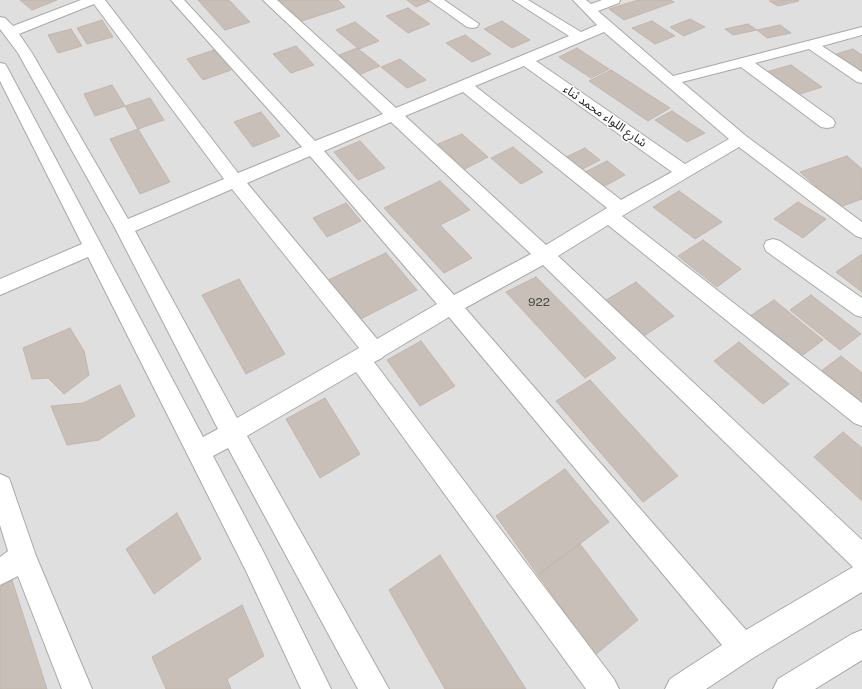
<!DOCTYPE html>
<html>
<head>
<meta charset="utf-8">
<style>
	body { margin:0 }
	canvas { display:block; background:#f2efe9 }
</style>
</head>
<body>
<canvas width="862" height="689"></canvas>
<script>
const c = document.querySelector('canvas').getContext('2d');
c.lineJoin = 'round';
function fill(path, color) {
  c.fillStyle = color;
  c.fill(path, 'evenodd');
}
function poly(rows) {
  const path = new Path2D();
  for (const r of rows) {
    path.moveTo(r[0], r[1]);
    for (let i = 2; i < r.length; i += 2) path.lineTo(r[i], r[i + 1]);
  }
  return path;
}
function trace(path, color, width, dash) {
  c.strokeStyle = color;
  c.lineWidth = width;
  c.lineCap = dash ? 'butt' : 'round';
  c.setLineDash(dash || []);
  c.stroke(path);
}
function write(font, color, halo, rows, align = 'center') {
  c.font = font + ' "Public Sans","Noto Sans Arabic",sans-serif';
  c.lineWidth = 3;
  c.setLineDash([]);
  c.textBaseline = 'middle';
  c.strokeStyle = halo;
  c.fillStyle = color;
  for (const [text, x, y, turn = 0] of rows) {
    c.save();
    c.translate(x, y);
    c.rotate((+turn || 0) * Math.PI / 180);
    c.textAlign = isNaN(turn) ? turn : align;
    if (halo) c.strokeText(text, 0, 0);
    c.fillText(text, 0, 0);
    c.restore();
  }
}
fill(poly([
	[0,0,862,0,862,689,0,689]
]), '#e0dfdf');
const building = poly([
	[20,0,57,0,32,10,20,0],
	[198,0,229,0,250,22,225,30,198,0],
	[279,0,338,0,345,7,302,21,279,0],
	[407,0,432,0,416,7,407,0],
	[638,0,671,0,674,2,624,20,609,9,638,0],
	[798,0,799,1,778,6,769,1,798,0],
	[408,8,430,24,408,33,386,16,408,8],
	[690,19,705,27,684,36,670,27,690,19],
	[102,20,113,37,87,44,77,28,102,20],
	[502,21,530,40,512,48,484,29,502,21],
	[652,21,675,36,655,44,632,28,652,21],
	[355,22,379,41,359,49,336,30,355,22],
	[748,24,757,30,733,35,725,29,748,24],
	[780,25,791,33,767,38,757,30,780,25],
	[71,29,82,46,58,53,48,35,71,29],
	[465,35,491,54,472,62,446,43,465,35],
	[296,46,314,65,291,73,273,54,296,46],
	[357,48,380,66,356,76,334,57,357,48],
	[577,48,609,69,591,78,559,57,577,48],
	[853,49,862,55,862,72,836,54,853,49],
	[214,50,231,70,203,80,187,59,214,50],
	[400,59,426,80,407,88,381,67,400,59],
	[791,65,822,87,797,95,766,72,791,65],
	[611,70,670,108,648,121,589,81,611,70],
	[112,85,125,106,95,116,84,94,112,85],
	[150,98,164,120,138,129,125,106,150,98],
	[672,111,705,133,687,142,655,120,672,111],
	[261,112,280,136,253,147,234,122,261,112],
	[138,129,170,182,140,194,110,139,138,129],
	[462,134,488,157,465,169,438,144,462,134],
	[360,141,385,168,358,180,334,152,360,141],
	[513,147,543,172,521,184,491,158,513,147],
	[585,148,600,160,579,171,564,158,585,148],
	[847,156,862,169,862,199,840,207,800,172,847,156],
	[607,161,625,175,603,187,585,172,607,161],
	[440,181,470,210,440,225,472,258,444,273,384,208,440,181],
	[679,191,722,222,695,239,653,207,679,191],
	[798,202,826,219,803,238,774,219,798,202],
	[346,203,361,221,327,237,313,218,346,203],
	[703,240,741,269,717,287,678,256,703,240],
	[386,253,417,290,355,322,326,281,386,253],
	[862,254,862,292,836,272,862,254],
	[536,277,616,358,585,378,506,292,536,277],
	[239,279,285,354,246,374,202,295,239,279],
	[636,282,674,316,644,336,606,300,636,282],
	[811,295,861,334,840,350,790,310,811,295],
	[774,300,823,340,799,358,750,316,774,300],
	[70,328,84,351,89,375,64,394,48,378,32,379,23,348,70,328],
	[421,341,455,386,420,406,387,360,421,341],
	[739,342,789,384,763,404,714,361,739,342],
	[841,356,862,373,862,412,817,374,841,356],
	[590,380,678,476,643,502,556,401,590,380],
	[120,385,135,416,99,440,67,445,51,406,83,403,120,385],
	[325,398,360,454,320,478,286,419,325,398],
	[843,432,862,448,862,501,814,457,843,432],
	[565,469,609,522,538,575,496,516,565,469],
	[177,513,201,559,154,594,126,549,177,513],
	[580,544,638,620,595,655,538,575,580,544],
	[440,555,526,689,445,689,389,590,440,555],
	[12,580,47,689,0,689,0,587,12,580],
	[242,605,264,656,227,679,231,689,166,689,152,657,242,605]
]);
fill(building, '#c7bfb8');
trace(building, '#c4b6ab', 1);
const street = poly([
	[81,0,105,0,238,173,302,147,171,0,184,0,315,141,383,114,263,0,277,0,396,108,569,36,513,0,528,0,581,32,597,25,573,0,586,0,591,4,602,0,620,0,619,3,598,11,673,76,862,27,862,35,822,46,862,72,862,83,857,82,809,49,755,63,833,119,835,123,833,127,827,128,821,127,741,67,682,82,746,136,862,222,862,238,856,236,739,147,622,216,862,403,862,426,854,423,608,225,558,256,862,540,862,592,753,658,706,689,665,689,670,679,722,645,449,317,384,356,382,358,374,362,614,679,619,689,586,689,356,372,247,436,389,689,358,689,228,448,213,456,264,553,331,689,301,689,246,571,88,257,0,295,0,279,82,244,0,81,0,63,5,64,7,67,203,437,218,429,115,228,18,53,0,29,0,17,5,18,13,26,81,0],
	[94,4,224,179,128,219,32,53,19,34,94,4],
	[604,32,665,84,729,139,685,164,536,61,604,32],
	[524,66,672,172,621,200,475,86,524,66],
	[463,92,607,208,546,245,405,116,463,92],
	[391,122,531,254,454,295,324,151,391,122],
	[310,156,437,304,377,339,247,183,310,156],
	[232,189,359,348,237,418,135,231,232,189],
	[543,265,853,567,746,630,465,308,543,265],
	[429,0,444,0,479,24,477,27,472,28,467,27,429,0],
	[773,239,780,241,862,298,862,317,855,315,766,251,764,246,766,241,773,239],
	[0,474,9,478,36,556,92,689,62,689,18,576,0,585,0,557,8,551,0,525,0,474],
	[862,630,862,660,815,689,773,689,778,679,852,634,862,630]
]);
trace(street, '#a9a9a9', 2);
fill(street, '#fff');
write('12px', '#222', '#fff', [
	["شارع اللواء محمد ثناء",605,116,35]
]);
write('12px', '#4b4948', null, [
	["922",539,302]
]);
</script>
</body>
</html>
